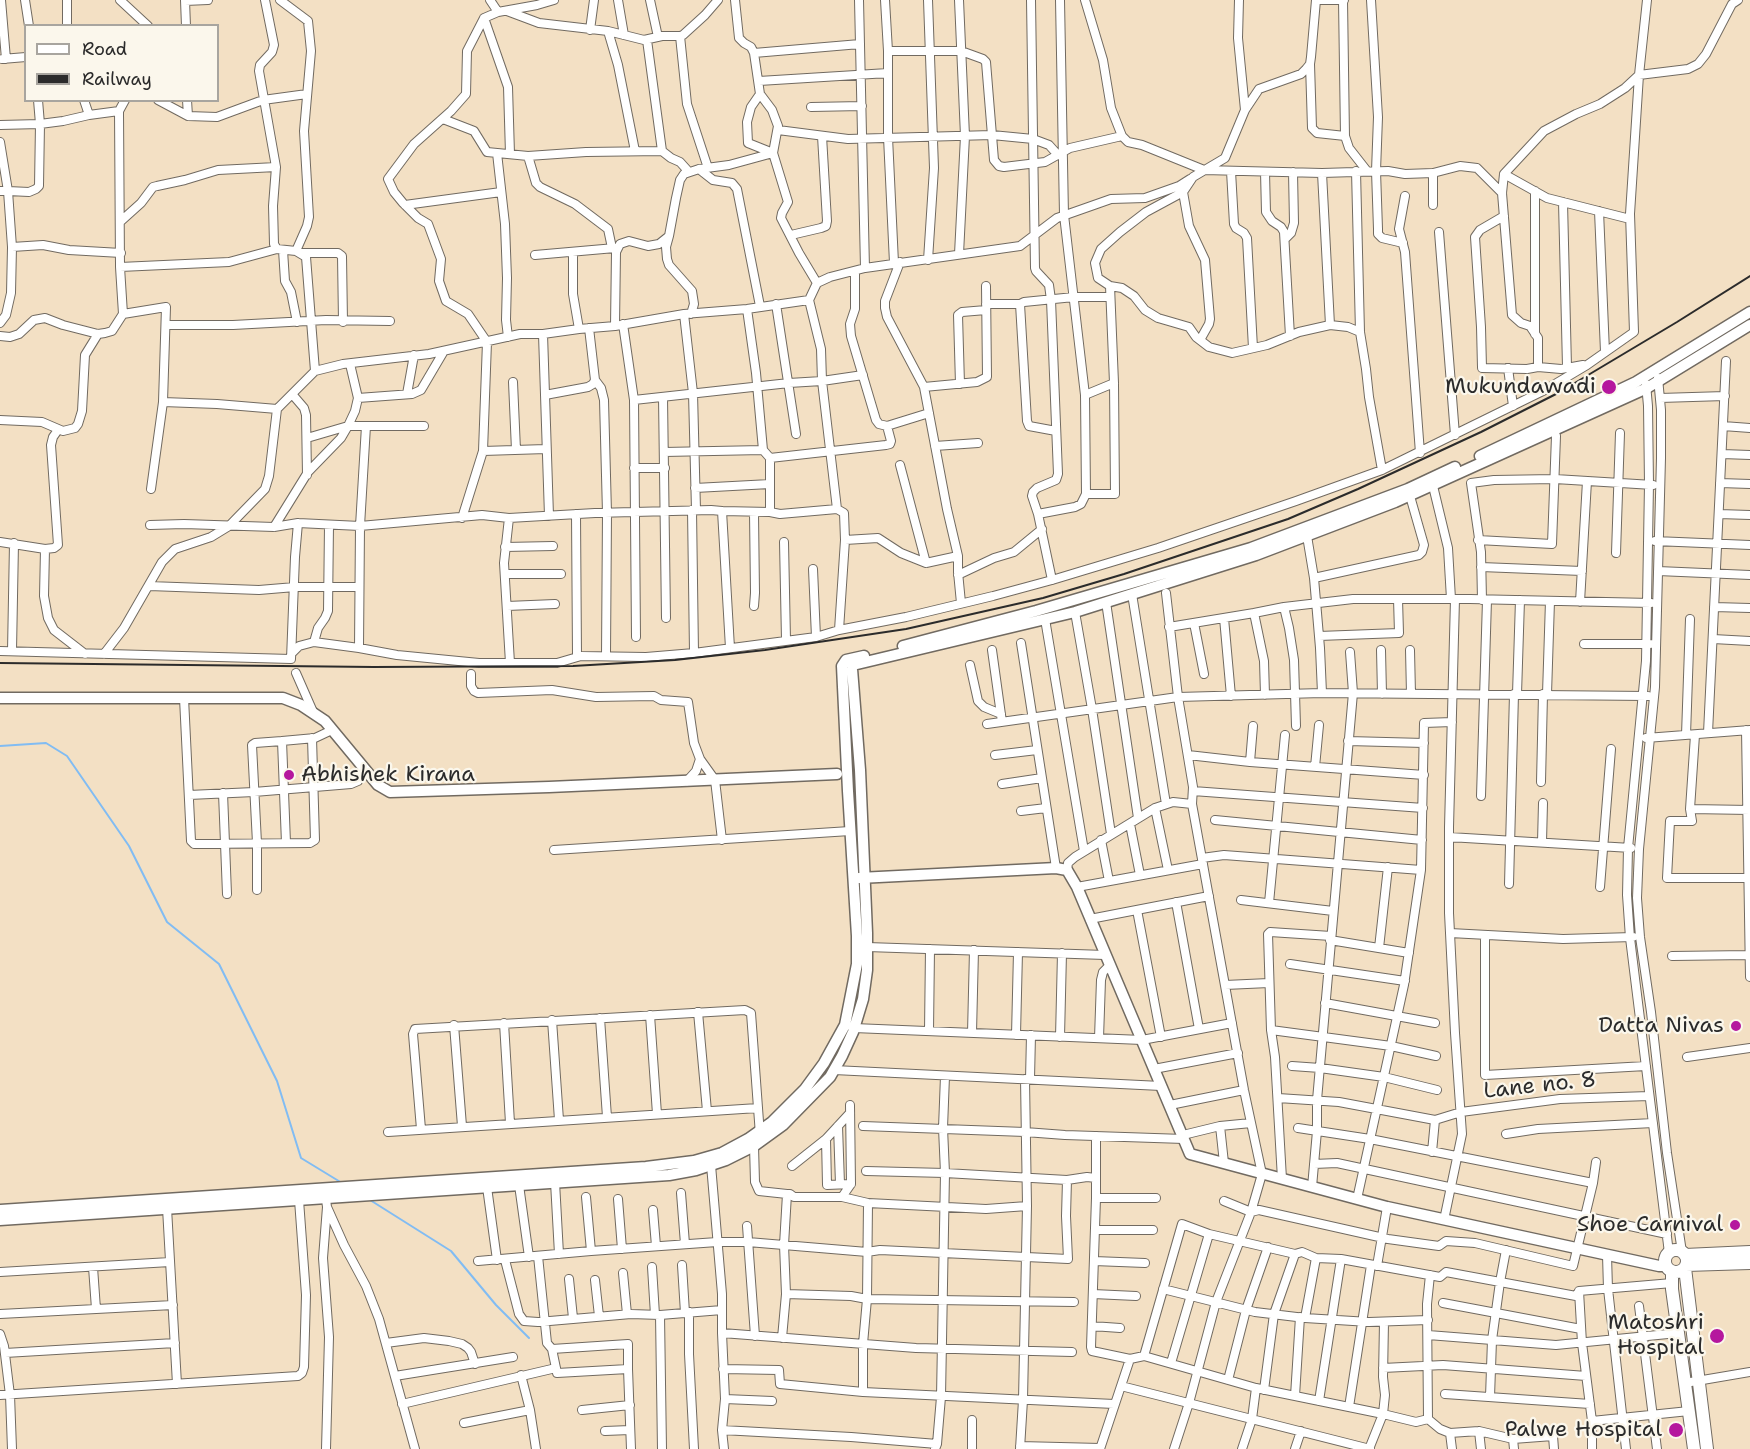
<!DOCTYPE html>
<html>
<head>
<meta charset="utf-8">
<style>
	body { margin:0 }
	#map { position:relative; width:1750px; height:1449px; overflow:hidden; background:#f3e0c4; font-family:"Shantell Sans",sans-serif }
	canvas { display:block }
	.legend { position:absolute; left:24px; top:24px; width:195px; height:78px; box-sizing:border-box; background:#fbf7ec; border:2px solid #a8a59f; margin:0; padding:8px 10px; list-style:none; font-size:18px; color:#2b2b2b }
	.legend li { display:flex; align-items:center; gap:12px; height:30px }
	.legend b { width:30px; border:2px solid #a8a59f }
</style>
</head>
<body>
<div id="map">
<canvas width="1750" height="1449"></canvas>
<ul class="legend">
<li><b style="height:8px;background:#fff"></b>Road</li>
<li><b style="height:8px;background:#2b2b2b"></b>Railway</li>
</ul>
</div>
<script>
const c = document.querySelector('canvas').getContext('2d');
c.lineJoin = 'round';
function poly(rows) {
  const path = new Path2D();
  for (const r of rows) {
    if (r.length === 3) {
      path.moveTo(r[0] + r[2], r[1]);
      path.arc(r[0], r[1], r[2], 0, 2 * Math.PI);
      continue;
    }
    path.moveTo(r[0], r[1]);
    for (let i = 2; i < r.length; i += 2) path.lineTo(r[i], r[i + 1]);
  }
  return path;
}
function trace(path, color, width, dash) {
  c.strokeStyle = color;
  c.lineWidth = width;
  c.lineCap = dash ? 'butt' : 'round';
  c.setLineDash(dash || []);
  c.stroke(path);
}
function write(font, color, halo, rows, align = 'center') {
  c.font = font + ' "Shantell Sans",sans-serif';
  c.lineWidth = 4.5;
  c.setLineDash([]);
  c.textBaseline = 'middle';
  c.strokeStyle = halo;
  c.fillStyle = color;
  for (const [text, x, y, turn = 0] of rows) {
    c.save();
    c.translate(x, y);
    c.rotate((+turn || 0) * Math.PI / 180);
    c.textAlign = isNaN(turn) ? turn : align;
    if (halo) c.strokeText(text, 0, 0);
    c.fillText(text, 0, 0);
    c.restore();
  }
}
trace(poly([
	[0,746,46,743,67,756,129,846,167,922,219,964,277,1081,301,1158,342,1183],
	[370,1200,451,1251,496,1305,529,1338]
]), '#81bcf3', 2);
const minor = poly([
	[1,0,6,59],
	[25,0,29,26],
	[67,0,67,26],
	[120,0,148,26],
	[185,0,186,26],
	[265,0,274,45,272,52,260,65,259,71,276,167],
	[280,0,308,21,311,51,304,131,309,217,307,226,296,251],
	[490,0,498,12],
	[618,0,624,35],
	[650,0,658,37],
	[859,0,865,268],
	[885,0,888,51,888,137,894,263],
	[959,0,965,136,959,254],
	[1031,0,1035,268,1036,271,1049,285,1051,300,1058,474,1056,480,1037,488,1033,492,1032,496,1038,514],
	[1060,0,1064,215,1085,395],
	[1085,0,1103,60,1111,108,1122,136,1128,142,1142,145,1204,170,1322,173,1388,171,1405,174,1433,173,1460,166,1477,168,1502,193],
	[1239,0,1238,38,1245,110],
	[1316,0,1311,57,1310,64,1306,69,1301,74,1259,89,1245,110,1225,158,1193,177,1183,192,1146,212,1120,232,1101,249,1095,263,1098,278,1110,286,1122,288,1134,296,1145,310,1158,318,1189,327,1196,337,1209,347,1232,353,1267,345,1299,332,1330,325,1348,327,1360,332],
	[1316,0,1344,0],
	[1343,0,1345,136,1349,148,1367,171],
	[1371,0,1378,117,1376,171,1378,229,1378,234,1382,238,1403,243],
	[185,1,208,0],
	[507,11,539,23,608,31,644,40,662,36,680,36,683,35,705,15,718,0],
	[484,18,508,87,510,154],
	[590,30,594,0],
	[608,31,618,65,635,151],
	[680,36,687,104,708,168],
	[647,40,662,151],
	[888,51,961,51,983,59,986,62,994,160,999,166,1004,167,1045,162,1070,148,1122,136],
	[754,53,860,44],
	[2,59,26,57],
	[1310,64,1312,128,1317,133,1345,136],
	[759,81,888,73],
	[84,100,89,115,119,111,120,267,123,314,166,307,163,402,151,489],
	[158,100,188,116,187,100],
	[811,107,862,106],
	[119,111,125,100],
	[188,116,217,117,263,100,307,94],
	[443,119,474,131,487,152,528,156,586,152,662,151,671,158,680,162,689,172],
	[0,125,40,124,38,100],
	[778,130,848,139,992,135,1033,139,1049,145,1058,155],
	[0,142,8,191,0,191],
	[497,153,505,224,507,278,506,320,508,337],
	[528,156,536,183,540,187,575,204,608,229,612,248],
	[699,169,713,180,732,183,737,189,760,306],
	[1231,171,1234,224,1236,228,1244,233,1247,238,1253,348],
	[1356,171,1360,332,1366,369,1369,397,1382,470],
	[1265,172,1266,212,1272,221,1281,227,1284,232,1290,336],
	[1322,173,1330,325],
	[1433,173,1433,205],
	[1504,174,1547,198,1630,219],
	[1183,192,1189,226,1205,260,1210,319,1209,324,1200,340],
	[1405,196,1399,229,1405,252,1420,453],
	[1563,202,1567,367],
	[405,205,501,192],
	[1599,211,1605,352],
	[1504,216,1480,230,1475,237,1481,327,1482,368,1527,369,1538,367,1561,369,1583,365],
	[121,221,141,203,153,187,157,186,185,180,218,170,276,167,273,206,274,244,277,249,296,251,306,257,315,371],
	[1439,232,1455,435],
	[791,235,821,228,826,226,827,221,822,136],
	[669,236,666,247,667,259,669,265,692,291,694,304,691,314],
	[1285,239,1291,233,1294,223,1293,172],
	[12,247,43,245,69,250,121,253],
	[283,250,285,281,291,292,297,322],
	[573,252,573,294,579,329],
	[302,253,338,253,342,256,343,322],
	[535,255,615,248],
	[928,260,934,168,928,0],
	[900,262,885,301,885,308,887,317,924,387,947,509,958,556,926,563,900,465],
	[120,267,229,262,277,249],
	[855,271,855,309,850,324,851,336,876,420,879,424,887,426,929,413],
	[817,283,830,277,865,268,1020,246,1057,218,1111,199,1145,198,1179,186,1190,179],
	[809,300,821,349,822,381,863,375],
	[776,304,796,434],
	[986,304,1020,304],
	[684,314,693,393,696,510],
	[0,323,6,315,11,293,12,247,8,191,29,192,36,189,39,186,40,124,63,121,89,115],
	[623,324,634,400,636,637],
	[166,325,233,325,326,320,390,321],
	[615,326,616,252,620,244,629,241,648,246,659,244,669,236,676,198,680,180,684,174,699,169,729,165,773,153,778,126,772,110,760,94,754,53,751,47,744,43,739,38,735,0],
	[543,334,549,516],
	[1535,334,1535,191],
	[0,336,10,337,19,334,34,320,45,318,63,325,98,334,105,333,112,331,123,314],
	[1538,367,1538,338,1530,326,1521,323,1512,315,1502,193,1504,174,1544,131,1576,114,1600,104,1625,88,1639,75,1647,0],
	[1508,368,1513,406],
	[1658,378,1661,410,1661,458,1655,687,1639,849,1637,898,1640,937,1651,1012,1667,1153,1682,1252],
	[595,380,601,388,604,400,607,513,606,656],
	[513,382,516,450],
	[960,384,958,315,962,312,986,310],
	[1646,384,1648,406,1649,484,1646,661,1628,848,1627,895,1630,938,1669,1253],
	[924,387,977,382,987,377,986,286],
	[292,394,304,408,306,415,307,475],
	[407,394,414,355],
	[545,395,588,387,593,384,595,380,589,328],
	[663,397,666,618],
	[358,398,412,394,421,390,444,351],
	[1660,398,1725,396],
	[634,400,789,383,822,381,837,509,780,514,770,512],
	[163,402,217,404,277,409],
	[0,420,42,422,63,431,75,428,78,424,82,411,85,355,98,334],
	[1723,426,1750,428],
	[1056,431,1029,426,1027,421,1020,304,1024,302,1074,297,1110,297],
	[307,438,348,426,424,426],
	[935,446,978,443],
	[483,451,546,449],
	[664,452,763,450],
	[1722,454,1750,455],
	[770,458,886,445,890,444,891,441,887,426],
	[634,468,665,468],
	[1720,483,1750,484],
	[1433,486,1448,548,1451,599],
	[695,488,770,484],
	[1086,494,1085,395,1114,383],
	[837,509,844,513,845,540,839,630],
	[692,510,694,653],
	[722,511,770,512,770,458,763,450,756,373,747,309],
	[576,514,577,656],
	[1719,514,1750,515],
	[462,518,483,451,487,342,468,314,446,301,439,281,441,259,428,224,418,218,403,203,394,192,388,179,414,144,451,111,466,94,467,51,484,18,498,12,537,5,554,0],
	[509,518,504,563,510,663],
	[150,525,184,524,274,527,298,523,360,526,482,515,509,518,595,513,711,510,722,511,730,648],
	[274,527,308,472,341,438,348,426,355,411,358,398,350,364],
	[1307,536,1314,578],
	[845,540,878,538,901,553,926,563],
	[1478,540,1552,544,1556,436],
	[1655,541,1750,545],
	[0,542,45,549,54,548,58,545,51,445,53,437,58,430],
	[784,542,786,640],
	[505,547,553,546],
	[45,549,44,596,48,618,54,630,85,654],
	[1616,553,1620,433],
	[958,556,958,572,961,603],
	[1481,567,1582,571],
	[813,569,816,637],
	[1658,571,1750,575],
	[505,574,561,574],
	[958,575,994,558,1014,552,1042,529],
	[1052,580,1038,514,1075,507,1081,504,1086,494,1115,494,1114,383,1110,286],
	[149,586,259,590,295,587,359,587],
	[1166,593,1178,697,1193,787,1192,804,1244,1090,1262,1174,1251,1212,1216,1302,1189,1403,1174,1449],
	[1132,594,1166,804],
	[1482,600,1481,552,1471,483,1494,480,1555,479,1653,485],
	[1106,602,1138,818],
	[1580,602,1587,481],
	[507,606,555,604],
	[754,606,755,593,754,513],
	[1284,607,1289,628,1294,660,1296,726],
	[1714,607,1750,608],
	[1075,612,1092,709,1111,834],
	[1254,613,1264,661,1265,695],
	[1224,618,1231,696],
	[1045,619,1084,851],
	[1194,623,1204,674],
	[1169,627,1254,613,1284,607,1353,599,1470,599,1651,603],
	[1319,636,1399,633,1398,599],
	[1713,639,1750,641],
	[314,642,318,628,325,618,328,611,329,525],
	[1021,643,1056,868],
	[1584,644,1650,644],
	[359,648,360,526,366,426],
	[992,650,1002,722],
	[1381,650,1382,694],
	[1410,650,1411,694],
	[0,651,291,659,295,557,298,523],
	[12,651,14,543],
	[292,653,299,646,314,642,359,648,397,655,479,663,557,663,581,656,646,657,694,653,816,637,839,630,906,617,993,596,1052,580,1158,548,1296,501,1382,470,1545,390,1587,365,1634,332,1630,214,1639,75,1688,69,1698,64,1706,54,1732,4,1738,0],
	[104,654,124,628,162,562,175,549,211,537,229,526,265,489,269,476,277,409,315,371,343,364,429,354,520,334,543,334,579,329,615,326,684,314,747,309,809,300,817,283,799,253,781,218,782,213,788,202,773,153,748,143,747,122,751,107,760,94],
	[970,665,978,701,984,707,1001,714],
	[296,673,314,714],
	[471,674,471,686,474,691,478,693,552,690,596,697,654,696,661,700,688,702,694,743,700,759,715,780,722,840],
	[1322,693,1320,648,1314,578,1419,555,1422,552,1424,545,1410,496],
	[1517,694,1520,600],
	[1547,694,1550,601],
	[184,698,191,841,194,844,310,843,315,840,312,738],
	[987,724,1178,697,1322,693,1648,696],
	[1746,730,1750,977],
	[1708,733,1726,361],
	[1686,735,1690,619],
	[1695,735,1690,809,1692,821,1670,821,1667,878,1748,878],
	[1646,738,1750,730],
	[1348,741,1424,743],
	[995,755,1037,750],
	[1188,755,1250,762,1424,775],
	[1250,762,1253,726],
	[1315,767,1319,725],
	[687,781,696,771,700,759],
	[1541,782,1543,694],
	[1002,784,1042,778],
	[1193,791,1423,808],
	[223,793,227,894],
	[189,795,254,792,351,784,358,781,365,770],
	[1481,796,1487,600],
	[1155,808,1168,870],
	[1690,809,1750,810],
	[1021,811,1046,808],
	[1215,820,1422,840],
	[1130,824,1140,875],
	[1449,837,1631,848],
	[1101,840,1109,881],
	[1542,842,1543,803],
	[286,843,282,741,315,738,332,730],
	[554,850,850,831],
	[1202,858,1224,855,1421,870],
	[1067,870,1068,863,1075,857,1155,808,1173,802,1192,804],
	[1509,884,1514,694],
	[1077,887,1203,864],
	[1600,887,1611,749],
	[257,890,257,843,252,745,255,743,282,741],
	[1241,900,1333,911],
	[1176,902,1199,1029],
	[1269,903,1285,735],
	[1137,910,1161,1037],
	[1090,919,1209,896],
	[1450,933,1563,939,1633,937],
	[1485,936,1485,1075,1646,1066],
	[1330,940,1409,953],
	[867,947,1105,955],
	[1379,948,1388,867],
	[1672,956,1749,955],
	[1290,964,1405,981],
	[1225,985,1269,983],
	[1325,1003,1435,1023],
	[698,1012,707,1111],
	[650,1015,657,1114],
	[600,1018,607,1117],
	[552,1020,559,1120],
	[504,1023,510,1123],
	[454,1025,462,1126],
	[854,1028,1142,1040,1232,1023],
	[1271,1030,1391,1046,1436,1056],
	[929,1031,930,949],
	[972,1033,974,950],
	[1016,1035,1018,952],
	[1060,1037,1062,953],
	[1099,1038,1101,980,1103,972,1110,965],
	[1687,1057,1750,1048],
	[1292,1066,1320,1068,1384,1077,1437,1090],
	[1154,1069,1238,1053],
	[834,1070,1161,1086],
	[1030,1079,1031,1035],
	[1278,1098,1339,1102,1435,1120,1461,1112,1560,1099,1649,1096],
	[1170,1105,1244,1090],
	[838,1126,840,1184],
	[863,1126,1025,1132,1065,1135,1184,1139],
	[1220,1126,1224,1163],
	[1298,1128,1370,1139,1593,1183,1596,1162],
	[421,1129,413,1034,415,1029,745,1010,751,1013,760,1135],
	[388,1132,758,1108],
	[1506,1134,1538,1129,1653,1123],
	[1183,1135,1220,1126,1251,1123],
	[1096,1136,1096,1198,1091,1347,1092,1351,1130,1359,1144,1356,1256,1388],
	[826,1139,827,1185,851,1184],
	[754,1146,755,1182,759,1191,787,1194],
	[1432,1152,1435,1120],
	[1314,1164,1337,1163,1667,1234],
	[711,1165,722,1294,722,1333,725,1399,722,1430,724,1449],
	[792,1166,826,1139,850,1113],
	[866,1171,945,1173,1067,1180,1087,1177,1096,1178],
	[1282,1179,1275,1057,1271,1030,1268,934,1270,932,1331,936],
	[555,1182,559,1254],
	[519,1185,529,1257],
	[487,1187,497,1260],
	[1312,1187,1317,1131,1317,1100,1353,693,1350,652],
	[325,1192,327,1207,344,1245,366,1286,379,1319,415,1449],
	[681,1193,685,1244],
	[586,1197,591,1251],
	[842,1197,851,1184,850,1105],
	[1096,1198,1156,1198],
	[618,1199,622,1249],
	[1357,1199,1404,985,1421,870,1424,723,1452,722],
	[1224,1201,1251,1212,1259,1210,1388,1239,1439,1246,1446,1241,1475,1243,1573,1266,1593,1183],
	[167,1208,177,1384],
	[653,1210,656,1246],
	[1444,1220,1462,1134,1455,1033,1449,913,1449,827,1455,599],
	[747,1226,755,1336],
	[1095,1230,1153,1230],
	[1607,1255,1608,1289,1626,1449],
	[538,1256,547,1343,552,1349,557,1373,628,1369],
	[505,1260,519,1314,524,1321,538,1322,631,1314,660,1315,722,1310],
	[478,1261,591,1251,717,1242,748,1242,867,1252,880,1250,1068,1259,1066,1216,1067,1180],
	[1094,1261,1145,1263],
	[682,1265,685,1313],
	[1377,1266,1387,1207],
	[93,1267,96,1309],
	[652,1267,655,1315],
	[0,1272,170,1262],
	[623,1273,627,1314],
	[569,1279,573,1318],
	[595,1280,599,1316],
	[1163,1289,1255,1312,1305,1318,1369,1322,1428,1320],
	[1579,1291,1582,1343,1592,1421,1592,1449],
	[786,1294,851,1296,867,1299,1074,1302],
	[1093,1294,1136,1296],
	[1443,1303,1581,1329],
	[1639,1306,1657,1449],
	[689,1312,689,1354,694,1449],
	[0,1314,173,1305],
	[660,1315,662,1449],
	[1305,1318,1316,1258],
	[1092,1326,1120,1328],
	[722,1333,916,1348,1072,1352],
	[0,1334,4,1346,10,1395,12,1449],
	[1428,1335,1556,1345,1678,1333],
	[782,1338,786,1294,784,1245,787,1194,790,1194,794,1197,842,1197,868,1203,986,1209,1027,1206],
	[386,1343,424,1338,449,1341,462,1344,468,1348,471,1352,475,1364],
	[552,1349,628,1344,628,1369,631,1449],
	[5,1353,175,1343],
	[1144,1356,1182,1224,1209,1234,1295,1254,1302,1252,1316,1258,1341,1259,1440,1277,1446,1272,1576,1296,1579,1291,1672,1283],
	[1171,1363,1209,1234],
	[1383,1368,1443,1365,1586,1376],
	[723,1369,779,1370,780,1384,863,1392,1114,1404],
	[521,1375,530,1410,536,1449],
	[395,1376,513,1357],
	[1228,1380,1246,1310,1268,1247],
	[1685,1383,1750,1372],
	[1121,1386,1370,1449],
	[1264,1390,1274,1314,1295,1254],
	[863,1392,863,1344,867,1299,868,1203],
	[1445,1394,1590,1404],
	[0,1395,298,1376,302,1373,304,1367,306,1295,299,1200],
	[1295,1396,1300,1317],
	[1490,1397,1492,1340,1500,1282,1506,1250],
	[725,1399,772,1401],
	[1319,1401,1341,1259],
	[402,1404,556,1368],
	[1349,1407,1371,1265],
	[582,1410,630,1405],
	[1428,1419,1440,1429,1450,1433,1479,1431,1513,1439,1553,1436,1554,1449],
	[1592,1421,1689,1411],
	[464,1423,530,1410],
	[722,1430,851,1437,937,1444],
	[605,1431,630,1430],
	[1479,1431,1481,1449],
	[1450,1433,1452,1449],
	[1513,1439,1514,1449],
	[1020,1446,1100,1448],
	[326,1449,329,1337,323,1258,327,1207],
	[935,1449,937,1444,941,1397,945,1173,943,1128,945,1076],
	[972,1449,972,1420],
	[1020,1449,1023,1400,1027,1206,1025,1079],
	[1100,1449,1130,1359],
	[1242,1449,1252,1419,1256,1388,1383,1414,1416,1422,1428,1419,1427,1304,1430,1275],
	[1295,1449,1301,1431],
	[1369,1449,1383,1414,1385,1395,1383,1377,1384,1322]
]);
const tertiary = poly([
	[1480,456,1636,382,1750,312],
	[903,646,1036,611,1251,548,1408,489,1455,467],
	[0,698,283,698,301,705,325,721,378,785,390,792,549,787,837,774],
	[859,878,1056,868,1067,870,1077,887,1190,1154,1387,1207,1659,1266,1666,1266],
	[0,1210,646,1167,694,1161,722,1153,748,1139,772,1122,805,1089,824,1063,845,1025,857,964,857,936,848,791,842,666,846,660,864,656],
	[0,1220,669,1175,696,1170,726,1160,754,1146,783,1125,830,1077,842,1056,853,1032,863,999,867,970,867,933,860,770,852,669,853,665,1075,612,1256,555,1395,502,1647,388,1750,325]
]);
const secondary = poly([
	[1676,1261,11],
	[1685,1255,1750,1252],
	[1686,1265,1750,1263],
	[1685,1268,1707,1449],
	[1672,1272,1672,1289,1694,1449]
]);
trace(minor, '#716a61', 10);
trace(tertiary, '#716a61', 13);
trace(secondary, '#716a61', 14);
trace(minor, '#fff', 8);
trace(tertiary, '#fff', 10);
trace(secondary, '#fff', 12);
trace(poly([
	[0,663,374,667,573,666,675,660,765,650,906,629,1043,598,1124,574,1288,519,1358,489,1481,432,1558,393,1677,322,1750,276]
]), '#2b2b2b', 2);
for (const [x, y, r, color] of [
	[1609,387,8,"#b5179e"],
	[289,775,6,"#b5179e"],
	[1736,1026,6,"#b5179e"],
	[1735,1225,6,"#b5179e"],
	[1717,1336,8,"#b5179e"],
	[1676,1430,8,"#b5179e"]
]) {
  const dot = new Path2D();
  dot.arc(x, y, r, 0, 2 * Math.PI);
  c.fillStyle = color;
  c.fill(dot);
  trace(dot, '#fbf7ec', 2);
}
write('22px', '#2b2b2b', '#fbf7ec', [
	["Mukundawadi",1596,387],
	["Abhishek Kirana",301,775,"left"],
	["Datta Nivas",1724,1026],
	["Shoe Carnival",1723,1225],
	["Matoshri",1704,1323],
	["Hospital",1704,1348],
	["Palwe Hospital",1662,1430]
], 'right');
write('22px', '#2b2b2b', '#fbf7ec', [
	["Lane no. 8",1540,1086,-6]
]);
</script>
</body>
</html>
